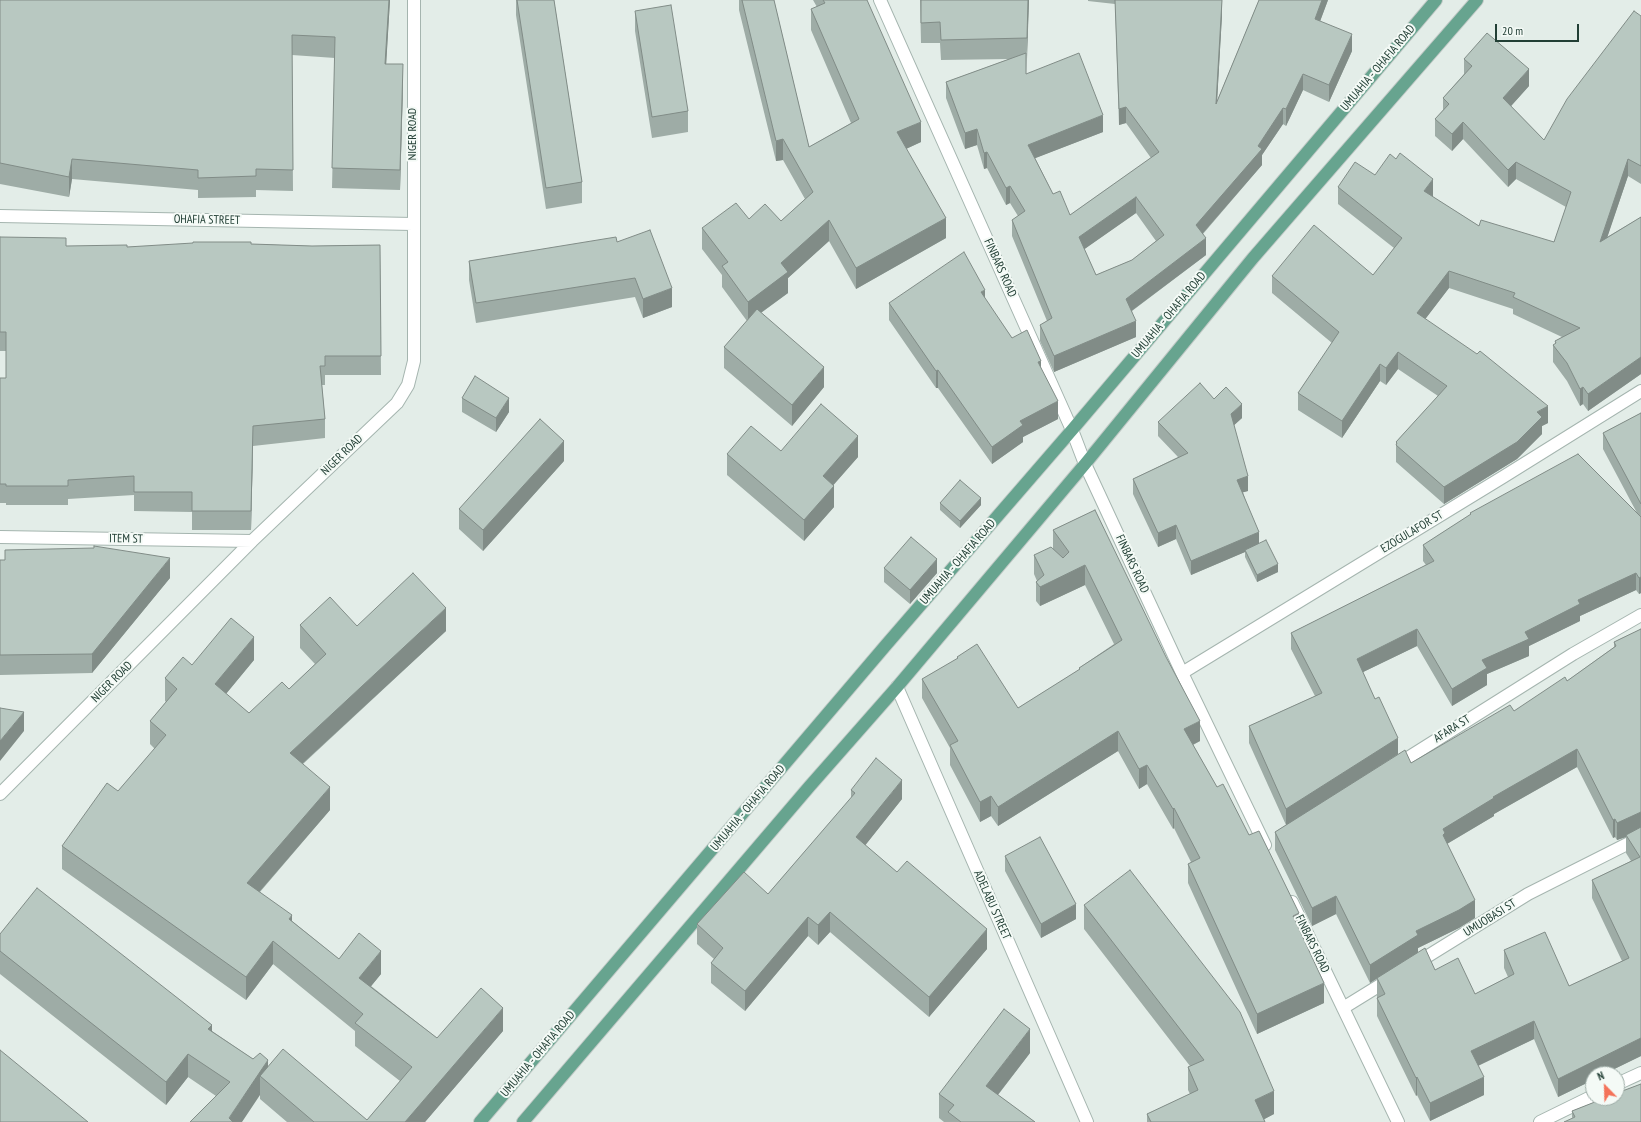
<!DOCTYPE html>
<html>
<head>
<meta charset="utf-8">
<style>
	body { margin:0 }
	#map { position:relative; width:1641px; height:1122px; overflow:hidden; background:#e3ede8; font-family:"PT Sans Narrow",sans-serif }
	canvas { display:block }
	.north { position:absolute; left:1585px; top:1066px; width:40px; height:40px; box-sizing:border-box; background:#f4faf6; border:1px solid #a0afa9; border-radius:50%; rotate:337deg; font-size:11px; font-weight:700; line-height:16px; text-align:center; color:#223f35 }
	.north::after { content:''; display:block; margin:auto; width:14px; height:18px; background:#f4735a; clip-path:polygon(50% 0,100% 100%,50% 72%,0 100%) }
	.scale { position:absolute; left:1495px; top:24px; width:84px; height:18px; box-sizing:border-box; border:2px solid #223f35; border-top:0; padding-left:5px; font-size:12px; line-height:14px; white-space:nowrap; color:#223f35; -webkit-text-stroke:3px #f4faf6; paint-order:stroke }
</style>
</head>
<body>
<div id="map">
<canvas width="1641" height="1122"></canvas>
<div class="north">N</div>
<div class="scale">20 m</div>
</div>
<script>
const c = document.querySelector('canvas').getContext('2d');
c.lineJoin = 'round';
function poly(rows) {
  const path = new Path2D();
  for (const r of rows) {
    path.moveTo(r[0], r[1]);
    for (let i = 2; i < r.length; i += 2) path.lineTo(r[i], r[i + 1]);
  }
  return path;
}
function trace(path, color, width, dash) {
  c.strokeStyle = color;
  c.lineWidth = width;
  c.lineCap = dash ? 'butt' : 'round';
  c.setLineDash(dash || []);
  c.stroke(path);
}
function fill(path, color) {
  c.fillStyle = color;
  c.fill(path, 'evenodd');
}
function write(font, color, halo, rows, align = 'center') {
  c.font = font + ' "PT Sans Narrow",sans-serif';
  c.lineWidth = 4;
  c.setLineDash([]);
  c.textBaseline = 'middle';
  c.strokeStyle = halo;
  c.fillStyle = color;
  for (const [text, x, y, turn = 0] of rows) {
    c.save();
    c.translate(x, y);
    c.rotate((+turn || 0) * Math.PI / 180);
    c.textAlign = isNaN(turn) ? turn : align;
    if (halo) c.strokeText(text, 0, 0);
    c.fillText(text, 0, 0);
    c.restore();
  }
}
const minor = poly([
	[880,0,1072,430,1085,464,1182,673,1265,845],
	[0,216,413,224],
	[0,537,252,541],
	[1182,673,1503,477,1641,391],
	[897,687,1087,1122],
	[1395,766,1573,654,1641,615],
	[0,794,252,541,397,403,408,385,414,361,414,0],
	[1292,902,1398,1122],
	[1415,964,1528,894,1641,837],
	[1343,1008,1390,979],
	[1617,1084,1641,1073],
	[1540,1122,1593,1096]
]);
const major = poly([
	[480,1122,886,645,1072,430,1436,0],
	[523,1122,809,787,897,687,1085,464,1253,258,1477,0]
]);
trace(minor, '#a5b5af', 14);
trace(major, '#c1c9c6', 14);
trace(minor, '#fff', 12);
trace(major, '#67a48f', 12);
fill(poly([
	[0,0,390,0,386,64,403,85,400,190,332,188,335,58,292,55,293,191,256,190,256,197,198,198,198,190,72,179,69,197,0,184],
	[516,0,554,0,582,182,582,203,546,209,516,15],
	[739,0,774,0,809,147,851,123,811,30,811,9,817,7,813,0,869,0,867,0,921,142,906,149,946,238,856,289,829,241,788,278,788,293,761,313,824,387,792,426,724,368,724,347,747,321,722,287,722,275,702,249,702,228,749,219,781,221,805,199,783,160,776,161,739,10],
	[920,0,1029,0,1026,74,1103,132,1035,158,1053,194,1070,215,1151,158,1126,123,1119,125,1115,4,1088,1,1088,0,1222,0,1222,15,1217,101,1259,0,1328,0,1320,21,1352,51,1329,102,1303,90,1286,126,1283,124,1262,155,1262,165,1203,234,1206,255,1132,311,1136,337,1054,372,1040,341,1040,325,1047,321,1012,236,1012,220,1018,216,1010,203,1006,205,987,168,984,169,977,145,965,149,946,98,946,82,1009,59,941,60,940,43,921,43],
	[1136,213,1156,241,1132,260,1096,275,1084,249],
	[635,11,688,111,688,132,652,138,635,31],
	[1641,16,1641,184,1628,176,1607,237,1641,217,1641,374,1588,411,1583,404,1580,406,1567,381,1553,362,1553,345,1555,344,1555,341,1562,337,1513,314,1513,309,1449,288,1425,319,1548,423,1542,426,1542,434,1517,459,1444,504,1396,462,1396,442,1438,396,1398,369,1386,385,1380,381,1342,438,1298,410,1298,393,1332,343,1272,293,1272,276,1373,275,1394,248,1338,204,1338,187,1375,175,1433,196,1433,197,1479,226,1554,242,1566,207,1516,179,1508,187,1463,139,1452,151,1435,136,1435,119,1443,110,1443,98,1464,74,1464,59,1529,86,1511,106,1544,140],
	[0,237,66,246,127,247,251,244,312,246,380,245,381,375,325,375,325,385,322,385,325,419,325,438,253,446,251,530,192,530,192,512,134,511,134,495,68,499,68,505,6,505,6,503,0,503,0,378,6,378,6,351,0,351],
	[617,242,672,307,643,318,635,297,476,323,469,280,469,261],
	[985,299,1012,338,1041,368,1058,419,1023,437,1023,442,992,464,938,388,936,388,889,320,889,303],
	[462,398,509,412,496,432,462,412],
	[1214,399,1242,418,1234,425,1248,491,1243,492,1259,543,1278,572,1257,582,1245,557,1245,552,1191,575,1176,539,1158,547,1133,494,1133,479,1178,457,1158,436,1158,422],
	[1641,413,1641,593,1639,594,1636,590,1580,616,1580,621,1529,646,1529,656,1487,674,1487,685,1452,706,1417,646,1363,672,1398,754,1411,763,1514,711,1567,681,1614,647,1614,642,1641,629,1641,1056,1604,1074,1593,1074,1593,1080,1558,1097,1534,1039,1478,1066,1484,1095,1430,1121,1417,1095,1416,1096,1377,1016,1377,978,1370,983,1336,914,1312,926,1275,850,1275,832,1286,825,1249,743,1249,726,1315,696,1291,649,1291,633,1426,565,1423,561,1423,545,1470,515,1470,513,1637,513,1603,449,1603,433],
	[1577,767,1613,838,1615,837,1617,840,1626,837,1626,853,1631,861,1592,880,1592,898,1622,961,1569,986,1504,950,1504,968,1508,977,1475,994,1435,970,1418,953,1418,948,1459,928,1475,918,1447,844,1494,816,1494,814],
	[781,451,858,457,833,485,834,507,804,541,727,475,727,454],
	[564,461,483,551,459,529,459,509],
	[940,503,981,505,960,528,940,510],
	[1095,510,1200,741,1193,745,1217,787,1249,835,1299,928,1324,1003,1257,1034,1188,883,1188,864,1191,862,1174,828,1173,829,1147,784,1139,789,1118,751,998,826,991,816,980,822,950,765,950,748,922,698,922,679,957,659,957,657,1018,708,1079,670,1079,668,1114,644,1085,585,1040,606,1036,601,1036,582,1037,581,1034,574,1034,555,1053,549,1053,530],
	[0,560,170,578,92,673,0,675],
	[884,568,937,573,910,604,884,582],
	[300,625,357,626,446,631,303,764,330,810,260,892,292,921,339,959,381,974,371,986,437,1038,503,1031,425,1122,287,1122,260,1099,260,1095,216,1096,188,1077,166,1105,0,974,0,934,212,1031,253,1059,367,1120,400,1081,355,1046,355,1031,273,964,246,1000,62,869,62,846,118,791,155,749,150,744,150,721,166,702,165,701,165,678,192,665,254,660,226,694,249,713,289,689,315,664,300,648],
	[851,790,902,799,865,845,987,949,929,1017,830,932,818,945,808,936,745,1011,711,983,711,963,714,959,697,944,697,924,768,894,851,798],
	[1005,856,1076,919,1041,938,1005,871],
	[1084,905,1274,1114,1264,1119,1265,1122,1147,1122,1147,1114,1190,1094,1188,1090,1188,1067,1190,1066,1084,929],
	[1030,1053,998,1095,1035,1122,944,1122,939,1118,939,1094],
	[1641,1084,1572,1118,1572,1111]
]), '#9eaca6');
fill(poly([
	[389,0,390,0,385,84,385,64],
	[1028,0,1029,0,1027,59,1027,38],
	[1222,0,1222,15,1216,120,1216,104],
	[1322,0,1328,0,1315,35,1315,19],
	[1352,34,1352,51,1329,102,1329,85],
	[403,64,403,85,400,190,400,170],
	[1529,69,1529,86,1503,115,1503,98],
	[1303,74,1303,90,1286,126,1286,109],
	[1126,107,1126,123,1119,125,1119,109],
	[1283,108,1283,124,1262,155,1262,165,1196,241,1196,225,1258,146],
	[1103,115,1103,132,1028,161,1028,145],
	[921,122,921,142,897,153,897,132],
	[1463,122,1463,139,1452,151,1452,134],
	[977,129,977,145,965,149,965,133],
	[783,139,783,160,776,161,776,141],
	[987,152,987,168,984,169,984,153],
	[72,159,72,179,69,197,69,177],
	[1628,159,1628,176,1600,259,1600,242],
	[1516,162,1516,179,1508,187,1508,170],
	[1433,179,1433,196,1424,208,1424,191],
	[1010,186,1010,203,1006,205,1006,188],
	[1136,197,1136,213,1079,253,1079,237],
	[946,218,946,238,856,289,856,268],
	[829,220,829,241,788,278,788,293,748,322,748,302,781,263],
	[1206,238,1206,255,1126,315,1126,299],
	[1449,271,1449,288,1417,330,1417,313],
	[672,288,672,307,643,318,643,299],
	[985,290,985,307,981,292],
	[1136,321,1136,337,1054,372,1054,356],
	[1398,352,1398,369,1386,385,1386,368],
	[1641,357,1641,374,1588,411,1588,394],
	[1041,361,1041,378,1038,362],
	[1380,364,1380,381,1342,438,1342,421],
	[824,367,824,387,792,426,792,405],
	[938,370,938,388,936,388,936,371],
	[1583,387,1583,404,1580,406,1580,389],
	[509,398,509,412,496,432,496,418],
	[1058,401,1058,419,1023,437,1023,442,992,464,992,447,1020,421],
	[1242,404,1242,418,1231,428,1231,414],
	[1548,406,1548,423,1542,426,1542,434,1517,459,1444,504,1444,487,1537,412],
	[253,426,253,446,251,530,251,511],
	[858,436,858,457,823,497,823,476],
	[564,441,564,461,483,551,483,530],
	[1248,476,1248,491,1237,494,1237,480],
	[834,486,834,507,804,541,804,520],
	[981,498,981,505,960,528,960,521],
	[1176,525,1176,539,1158,547,1158,533],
	[1259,532,1259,546,1245,550,1245,552,1191,575,1191,561],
	[170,558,170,578,92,673,92,654],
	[937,559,937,573,910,604,910,590],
	[1278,564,1278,572,1257,582,1257,575],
	[1085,565,1085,585,1040,606,1040,587],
	[1636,573,1636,590,1580,616,1580,621,1529,646,1529,656,1487,674,1487,685,1452,706,1452,689,1482,660,1525,632,1578,600],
	[1641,577,1641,593,1639,594,1639,578],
	[446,608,446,631,290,775,290,753],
	[1417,629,1417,646,1357,675,1357,659],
	[254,637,254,660,215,707,215,684],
	[24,712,24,731,0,761,0,741],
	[1200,721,1200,741,1184,749,1184,729],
	[1118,731,1118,751,998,826,998,807],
	[1398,738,1398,754,1286,826,1286,809],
	[1577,749,1577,767,1494,814,1494,816,1445,845,1443,852,1443,829,1493,797],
	[1147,765,1147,784,1139,789,1139,769],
	[902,780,902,799,856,857,856,837],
	[330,787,330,810,247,906,247,883],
	[991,796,991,816,980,822,980,802],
	[1174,808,1174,828,1173,829,1173,809],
	[1641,812,1641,830,1626,835,1626,837,1617,840,1617,823],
	[1615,819,1615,837,1613,838,1613,820],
	[1336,896,1336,914,1312,926,1312,908],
	[1475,900,1475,918,1459,928,1418,948,1418,953,1370,983,1370,965,1416,931],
	[1076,904,1076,919,1041,938,1041,924],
	[830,912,830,932,818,945,818,925],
	[1299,913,1299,933,1293,916],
	[292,915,292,938,289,919],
	[808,917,808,936,745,1011,745,991],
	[987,929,987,949,929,1017,929,997],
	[273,941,273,964,246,1000,246,977],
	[381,951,381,974,359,1001,359,978],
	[1324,983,1324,1003,1257,1034,1257,1014],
	[503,1008,503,1031,425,1122,405,1122],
	[1534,1021,1534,1039,1471,1069,1471,1051],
	[212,1025,212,1048,208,1029],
	[1030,1029,1030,1053,986,1110,986,1086],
	[1641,1038,1641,1056,1604,1074,1593,1074,1593,1080,1558,1097,1558,1079],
	[188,1054,188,1077,166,1105,166,1082],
	[268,1060,268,1083,260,1076,260,1095,242,1122,229,1122,229,1118],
	[1417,1077,1417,1095,1416,1096,1416,1078],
	[1484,1077,1484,1095,1430,1121,1430,1103],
	[1274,1091,1274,1114,1259,1122,1255,1100]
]), '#818c87');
const building = poly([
	[0,0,389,0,385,64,403,64,400,170,332,168,335,37,292,35,293,170,256,169,256,176,198,178,198,170,72,159,69,177,0,163,0,0],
	[517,0,554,0,582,182,546,188,517,0],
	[742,0,774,0,809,147,859,119,811,9,825,3,823,0,867,0,921,122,897,132,946,218,856,268,829,220,781,263,788,272,748,302,722,266,728,262,702,228,736,203,749,219,765,204,781,221,813,192,783,139,776,141,742,0],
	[921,0,1028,0,1027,38,941,40,940,22,921,23,921,0],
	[1115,0,1222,0,1216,104,1259,0,1322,0,1315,19,1352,34,1329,85,1303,74,1286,109,1283,108,1258,146,1262,149,1196,225,1206,238,1126,299,1136,321,1054,356,1040,325,1052,318,1012,220,1025,211,1010,186,1006,188,987,152,984,153,977,129,965,133,946,82,1026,53,1026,74,1079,53,1103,115,1028,145,1053,194,1060,191,1070,215,1159,152,1126,107,1119,109,1115,0],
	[1136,197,1164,235,1132,260,1096,275,1079,237,1136,197],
	[671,5,688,111,652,117,635,11,671,5],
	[1634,11,1641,16,1641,166,1628,159,1600,242,1641,217,1641,357,1588,394,1583,387,1580,389,1567,363,1553,345,1556,343,1555,341,1580,328,1513,297,1515,293,1449,271,1417,313,1477,354,1480,351,1548,406,1537,412,1542,417,1517,442,1444,487,1396,445,1397,443,1396,442,1447,386,1398,352,1386,368,1380,364,1342,421,1298,393,1339,332,1272,276,1314,225,1373,275,1402,238,1338,187,1355,162,1375,175,1390,154,1396,159,1400,153,1433,179,1424,191,1479,226,1481,220,1554,242,1571,192,1516,162,1508,170,1463,122,1452,134,1435,119,1449,104,1443,98,1472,66,1464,59,1487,33,1529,69,1503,98,1544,140,1567,99,1634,11],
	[650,230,672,288,643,299,635,278,476,303,469,261,616,237,617,242,650,230],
	[0,237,66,238,66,246,127,245,127,247,193,243,193,242,251,242,251,244,312,246,380,245,381,356,325,356,325,366,320,366,325,419,253,426,251,511,192,511,192,492,134,492,134,476,68,480,68,486,6,486,6,484,0,484,0,378,6,378,6,332,0,332,0,237],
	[964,252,985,290,981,292,1012,338,1027,330,1041,361,1038,362,1058,401,1020,421,1023,425,992,447,938,370,936,371,889,303,964,252],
	[757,309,824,367,792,405,724,347,757,309],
	[475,376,509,398,496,418,462,398,475,376],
	[1200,383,1214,399,1226,387,1242,404,1231,414,1248,476,1237,480,1259,532,1191,561,1176,525,1158,533,1133,479,1188,453,1158,422,1200,383],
	[821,404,858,436,823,476,834,486,804,520,727,454,751,426,781,451,821,404],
	[1641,413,1641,504,1603,433,1641,413],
	[540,419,564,441,483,530,459,509,540,419],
	[1578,454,1641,517,1641,577,1639,578,1636,573,1578,600,1580,604,1525,632,1529,639,1482,660,1487,668,1452,689,1417,629,1357,659,1375,699,1379,697,1398,738,1286,809,1249,726,1322,693,1291,633,1434,561,1423,545,1471,514,1470,513,1578,454],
	[960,480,981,498,960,521,940,503,960,480],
	[1095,510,1166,657,1200,721,1184,729,1217,787,1223,784,1249,835,1259,831,1299,913,1293,916,1324,983,1257,1014,1188,864,1200,858,1174,808,1173,809,1147,765,1139,769,1118,731,998,807,991,796,980,802,950,745,958,741,922,679,958,658,957,657,977,644,1018,708,1080,669,1079,668,1122,640,1085,565,1040,587,1036,582,1044,575,1034,555,1051,547,1063,558,1069,552,1053,530,1095,510],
	[911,537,937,559,910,590,884,568,911,537],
	[1266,540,1278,564,1257,575,1245,550,1266,540],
	[94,546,170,558,92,654,0,655,0,560,5,560,5,550,94,548,94,546],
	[413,573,446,608,290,753,330,787,247,883,292,915,289,919,339,959,359,933,381,951,359,978,437,1038,481,988,503,1008,405,1122,314,1122,260,1076,283,1049,367,1120,412,1067,355,1023,363,1014,273,941,246,977,62,846,107,783,118,791,166,735,150,721,177,689,165,678,183,657,192,665,231,618,254,637,215,684,249,713,282,682,289,689,326,654,300,625,330,597,357,626,413,573],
	[1641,629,1641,812,1617,823,1615,819,1613,820,1577,749,1493,797,1494,798,1443,829,1445,833,1443,835,1475,900,1459,910,1416,931,1418,935,1370,965,1336,896,1312,908,1275,832,1405,750,1411,763,1510,705,1514,711,1565,677,1567,681,1616,646,1614,642,1641,629],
	[0,708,24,712,0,741,0,708],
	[876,758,902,780,856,837,897,872,907,861,987,929,929,997,830,912,818,925,808,917,745,991,711,963,723,948,697,924,744,872,768,894,855,793,851,790,876,758],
	[1641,827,1641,1038,1558,1079,1534,1021,1471,1051,1484,1077,1430,1103,1417,1077,1416,1078,1377,998,1385,994,1377,978,1425,948,1435,970,1458,958,1475,994,1514,974,1504,950,1545,932,1569,986,1629,958,1592,880,1640,857,1626,835,1641,827],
	[1040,837,1076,904,1041,924,1005,856,1040,837],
	[1130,870,1240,1012,1274,1091,1255,1100,1265,1122,1151,1122,1147,1114,1198,1090,1188,1067,1204,1060,1084,905,1130,870],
	[37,888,212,1025,208,1029,253,1059,260,1053,268,1060,229,1118,233,1122,190,1122,230,1082,188,1054,166,1082,0,951,0,934,37,888],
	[1004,1009,1030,1029,986,1086,1035,1122,961,1122,948,1112,954,1105,939,1094,1004,1009],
	[0,1050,88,1122,0,1122,0,1050],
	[1641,1084,1641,1122,1564,1122,1575,1117,1572,1111,1605,1098,1617,1098,1617,1093,1641,1084]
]);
fill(building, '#b8c8c1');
trace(building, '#818c87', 1);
write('12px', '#223f35', '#f4faf6', [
	["UMUAHIA - OHAFIA ROAD",1378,68,-50],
	["NIGER ROAD",413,134,-90],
	["OHAFIA STREET",207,220,1],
	["FINBARS ROAD",1000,268,66],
	["UMUAHIA - OHAFIA ROAD",1169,315,-50],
	["NIGER ROAD",342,455,-44],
	["EZOGULAFOR ST",1412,532,-31],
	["ITEM ST",126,539,1],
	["UMUAHIA - OHAFIA ROAD",958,562,-49],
	["FINBARS ROAD",1132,564,65],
	["NIGER ROAD",112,682,-45],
	["AFARA ST",1452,729,-32],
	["UMUAHIA - OHAFIA ROAD",748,808,-50],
	["ADELABU STREET",992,905,66],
	["UMUOBASI ST",1490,918,-32],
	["FINBARS ROAD",1312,944,64],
	["UMUAHIA - OHAFIA ROAD",538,1054,-50]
]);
</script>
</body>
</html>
